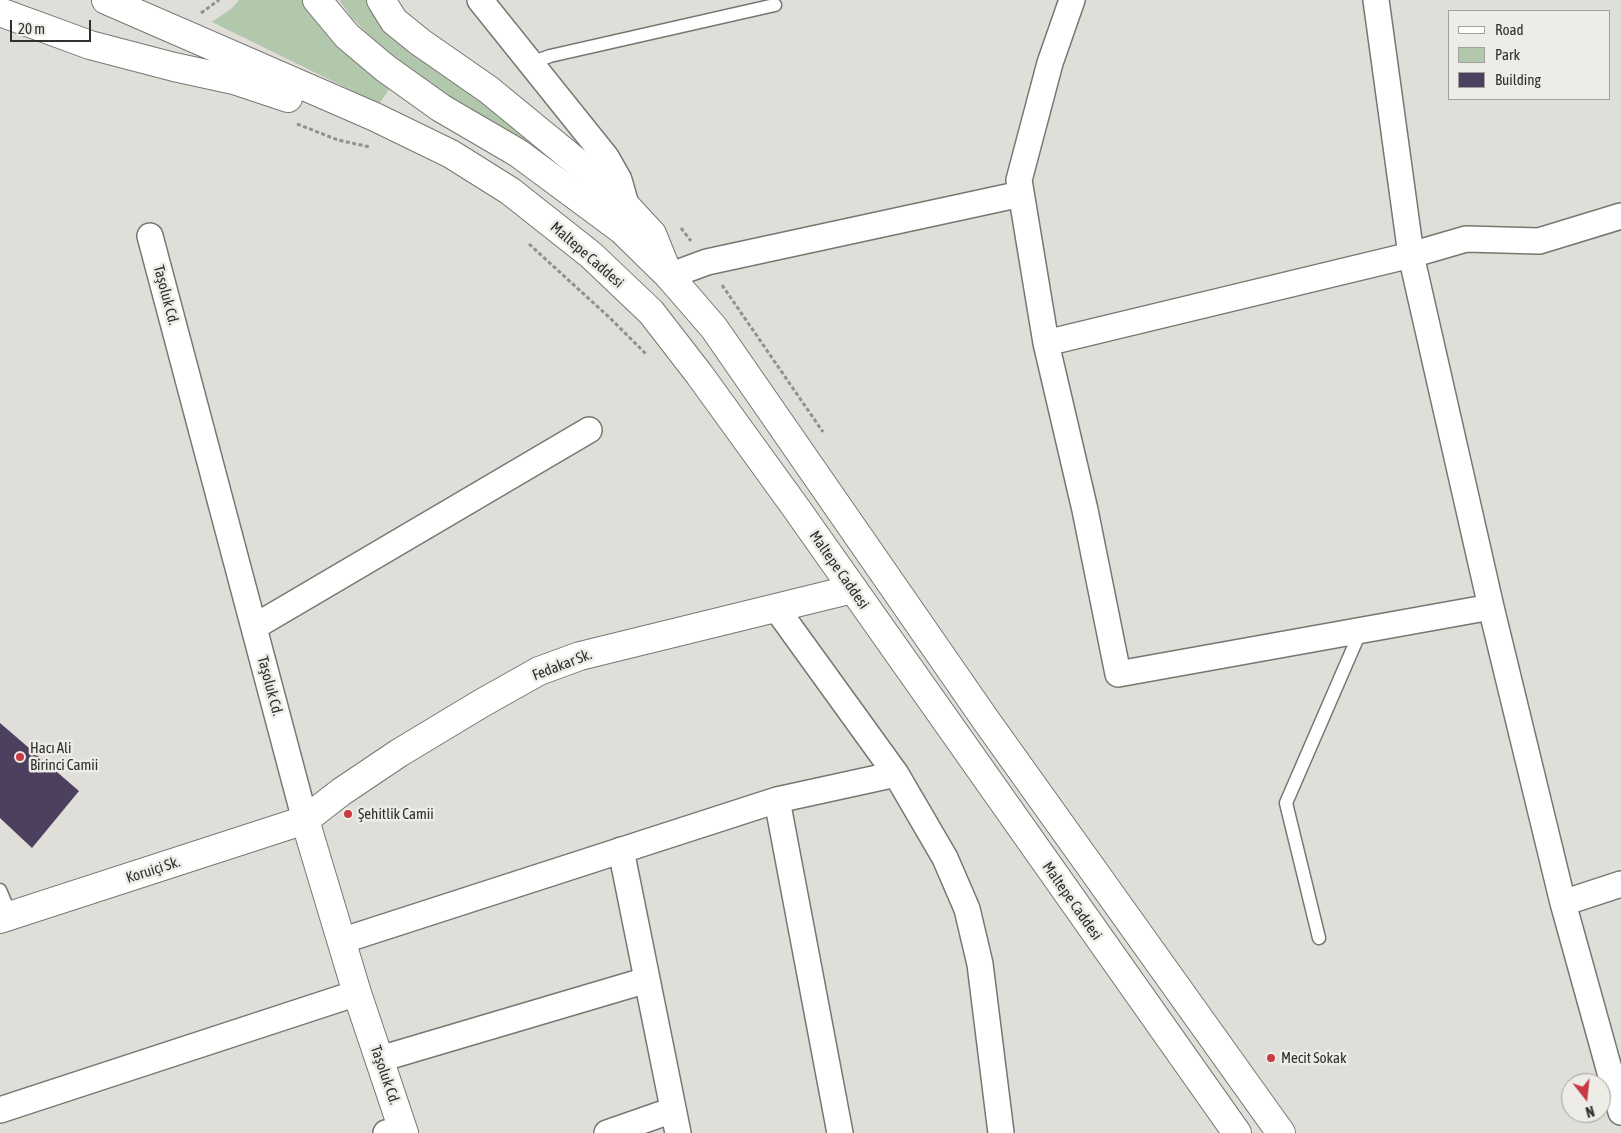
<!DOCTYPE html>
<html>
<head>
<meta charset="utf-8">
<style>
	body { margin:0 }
	#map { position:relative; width:1621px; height:1133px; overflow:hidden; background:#e0ded9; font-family:"Asap Condensed",sans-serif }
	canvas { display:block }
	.legend { position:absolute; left:1448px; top:10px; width:162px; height:90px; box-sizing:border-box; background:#edece6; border:1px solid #a1a09c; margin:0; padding:6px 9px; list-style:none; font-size:15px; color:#2f2f2d }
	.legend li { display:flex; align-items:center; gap:10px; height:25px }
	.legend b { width:25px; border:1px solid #a1a09c }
	.north { position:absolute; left:1561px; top:1073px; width:50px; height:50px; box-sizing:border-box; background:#edece6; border:1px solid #a1a09c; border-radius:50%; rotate:164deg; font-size:14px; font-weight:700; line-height:20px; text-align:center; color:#2f2f2d }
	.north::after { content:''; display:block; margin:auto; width:18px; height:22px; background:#ca3a44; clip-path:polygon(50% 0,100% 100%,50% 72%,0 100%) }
	.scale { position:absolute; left:10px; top:20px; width:81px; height:22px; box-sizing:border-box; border:2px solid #2f2f2d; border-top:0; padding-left:6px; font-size:15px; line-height:18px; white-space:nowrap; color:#2f2f2d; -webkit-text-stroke:4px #edece6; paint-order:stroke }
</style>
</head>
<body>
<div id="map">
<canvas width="1621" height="1133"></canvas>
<ul class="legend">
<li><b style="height:6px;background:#fff"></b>Road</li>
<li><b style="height:14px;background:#b1c8ac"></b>Park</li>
<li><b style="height:14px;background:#4d3f5e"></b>Building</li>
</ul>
<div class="north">N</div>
<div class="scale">20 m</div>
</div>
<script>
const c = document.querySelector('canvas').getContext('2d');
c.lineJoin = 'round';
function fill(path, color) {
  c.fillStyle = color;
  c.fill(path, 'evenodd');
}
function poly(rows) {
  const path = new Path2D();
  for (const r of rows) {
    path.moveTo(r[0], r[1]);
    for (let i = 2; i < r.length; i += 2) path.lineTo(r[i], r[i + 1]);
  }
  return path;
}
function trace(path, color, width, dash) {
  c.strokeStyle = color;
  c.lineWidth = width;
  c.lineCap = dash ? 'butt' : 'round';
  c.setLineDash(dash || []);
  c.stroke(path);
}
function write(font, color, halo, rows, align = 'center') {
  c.font = font + ' "Asap Condensed",sans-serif';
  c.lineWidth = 5;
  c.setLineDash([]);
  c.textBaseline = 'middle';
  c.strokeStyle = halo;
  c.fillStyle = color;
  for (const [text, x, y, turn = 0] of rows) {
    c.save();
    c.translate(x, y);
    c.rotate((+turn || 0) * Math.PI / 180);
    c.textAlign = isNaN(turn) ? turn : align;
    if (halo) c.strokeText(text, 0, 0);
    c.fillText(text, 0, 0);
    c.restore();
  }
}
fill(poly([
	[239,0,304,0,344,52,368,73,390,88,379,104,212,22,231,9],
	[339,0,369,0,584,178,464,106,415,73,375,41,351,17]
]), '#b1c8ac');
fill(poly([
	[0,723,79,791,32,848,0,818]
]), '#4d3f5e');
const lane = poly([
	[531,63,550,56,775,5],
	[0,890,11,916],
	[1319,938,1286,803,1361,630]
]);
const street = poly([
	[480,0,606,157,619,180,627,208],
	[1072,0,1050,63,1019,180,1046,343,1085,510,1118,674,1491,607],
	[1376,0,1411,255,1491,607,1563,903,1621,1112],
	[150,236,305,820],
	[669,276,707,262,1021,194],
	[1046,343,1411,255,1466,239,1539,241,1621,216],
	[776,608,896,774,945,858,967,909,980,964,1001,1133],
	[254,627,589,430],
	[777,800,840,1133],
	[621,850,678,1133],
	[1563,903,1621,884],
	[341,941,777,800,896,774],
	[380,1059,647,980],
	[0,1110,357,993],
	[386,1133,403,1128],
	[607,1133,673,1110]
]);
const secondary = poly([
	[381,0,394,21,420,42,489,90,612,191,652,234,669,276],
	[305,820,357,993,404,1133],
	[0,919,305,820,341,792,399,753,482,703,539,671,580,656,853,589]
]);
const primary = poly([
	[106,0,375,117,451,154,510,191,591,255,651,312,699,374,796,508,1237,1133],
	[317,0,347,36,385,68,441,108,518,153,622,230,669,276,714,328,985,719,1281,1133],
	[0,12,90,45,174,67,234,80,288,98]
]);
trace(lane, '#787671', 15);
trace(street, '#787671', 28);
trace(secondary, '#787671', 30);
trace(primary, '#787671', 30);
trace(poly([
	[201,13,219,0],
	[297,124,338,140,370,147],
	[681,228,691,241],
	[529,244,610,318,646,354],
	[722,285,823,432]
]), '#91908c', 3, [4, 2.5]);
trace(lane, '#fff', 12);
trace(street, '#fff', 25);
trace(secondary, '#fff', 28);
trace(primary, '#fff', 28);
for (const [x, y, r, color] of [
	[20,757,5,"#ca3a44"],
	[348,814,5,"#ca3a44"],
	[1271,1058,5,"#ca3a44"]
]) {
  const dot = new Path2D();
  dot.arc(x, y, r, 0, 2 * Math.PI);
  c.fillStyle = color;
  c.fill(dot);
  trace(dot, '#edece6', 2);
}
write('15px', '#2f2f2d', '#edece6', [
	["Maltepe Caddesi",587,255,41],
	["Taşoluk Cd.",166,295,75],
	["Maltepe Caddesi",839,570,55],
	["Fedakar Sk.",562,665,-21],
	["Taşoluk Cd.",270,686,75],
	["Koruiçi Sk.",153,870,-18],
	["Maltepe Caddesi",1072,901,55],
	["Taşoluk Cd.",385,1075,71]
]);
write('15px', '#2f2f2d', '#edece6', [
	["Hacı Ali",30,748],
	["Birinci Camii",30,765],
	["Şehitlik Camii",358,814],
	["Mecit Sokak",1281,1058]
], 'left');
</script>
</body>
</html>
